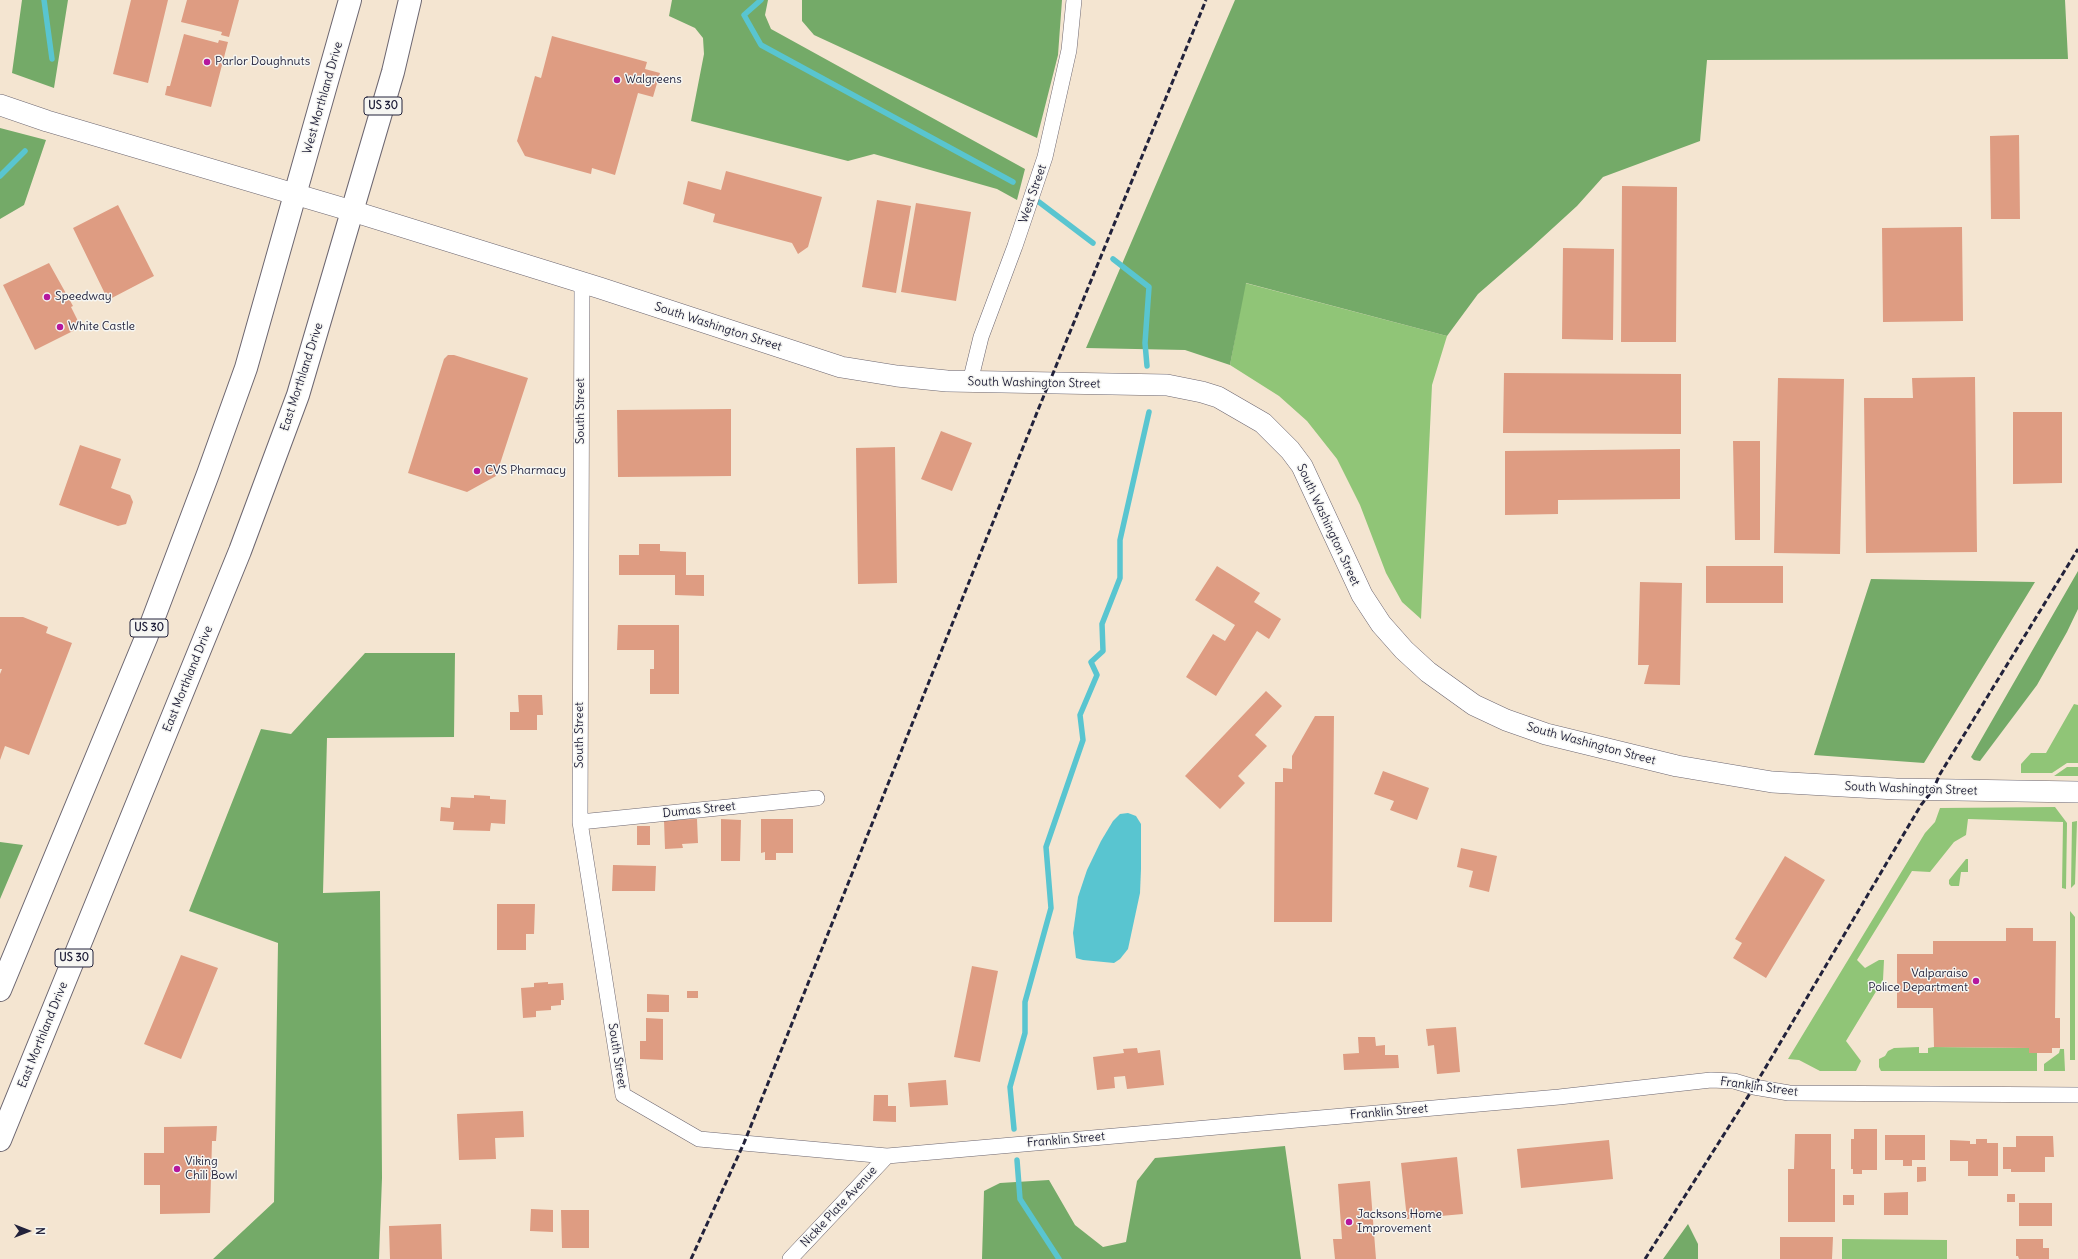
<!DOCTYPE html>
<html>
<head>
<meta charset="utf-8">
<style>
	body { margin:0 }
	#map { position:relative; width:2078px; height:1259px; overflow:hidden; background:#f4e5d1; font-family:Delius,sans-serif }
	canvas { display:block }
	.north { position:absolute; left:8px; top:1211px; width:40px; height:40px; -webkit-text-stroke:3px #f6f6f2; paint-order:stroke; rotate:90deg; font-size:11px; font-weight:700; line-height:16px; text-align:center; color:#22223b }
	.north::after { content:''; display:block; margin:auto; width:14px; height:18px; background:#22223b; clip-path:polygon(50% 0,100% 100%,50% 72%,0 100%) }
</style>
</head>
<body>
<div id="map">
<canvas width="2078" height="1259"></canvas>
<div class="north">N</div>
</div>
<script>
const c = document.querySelector('canvas').getContext('2d');
c.lineJoin = 'round';
function fill(path, color) {
  c.fillStyle = color;
  c.fill(path, 'evenodd');
}
function poly(rows) {
  const path = new Path2D();
  for (const r of rows) {
    path.moveTo(r[0], r[1]);
    for (let i = 2; i < r.length; i += 2) path.lineTo(r[i], r[i + 1]);
  }
  return path;
}
function trace(path, color, width, dash) {
  c.strokeStyle = color;
  c.lineWidth = width;
  c.lineCap = dash ? 'butt' : 'round';
  c.setLineDash(dash || []);
  c.stroke(path);
}
function write(font, color, halo, rows, align = 'center') {
  c.font = font + ' Delius,sans-serif';
  c.lineWidth = 3;
  c.setLineDash([]);
  c.textBaseline = 'middle';
  c.strokeStyle = halo;
  c.fillStyle = color;
  for (const [text, x, y, turn = 0] of rows) {
    c.save();
    c.translate(x, y);
    c.rotate((+turn || 0) * Math.PI / 180);
    c.textAlign = isNaN(turn) ? turn : align;
    if (halo) c.strokeText(text, 0, 0);
    c.fillText(text, 0, 0);
    c.restore();
  }
}
fill(poly([
	[1245,283,1447,336,1432,385,1421,619,1402,602,1386,573,1360,505,1337,459,1307,421,1279,396,1230,365],
	[2074,704,2078,705,2078,763,2067,763,2052,773,2021,773,2021,764,2031,753,2046,753],
	[2067,767,2078,767,2078,776,2054,776],
	[2055,807,2067,823,2066,889,2062,888,2063,822,1968,819,1966,835,1954,842,1930,872,1912,871,1857,960,1865,968,1879,960,1884,960,1883,980,1846,1041,1861,1061,1856,1071,1820,1071,1799,1060,1788,1059,1925,833,1935,822,1940,808],
	[2077,821,2075,884,2071,888,2072,822],
	[1966,859,1968,859,1968,872,1961,872,1959,886,1951,886,1949,884,1949,880],
	[2070,911,2075,917,2075,1060,2070,1060],
	[1919,1047,1919,1053,1928,1053,1928,1048,1934,1047,2029,1048,2029,1053,2037,1053,2037,1071,1881,1071,1879,1067,1879,1059,1885,1056,1888,1051,1894,1048],
	[2060,1049,2064,1049,2065,1071,2044,1071,2044,1064,2059,1053],
	[1842,1239,1947,1240,1947,1259,1842,1259]
]), '#90c577');
fill(poly([
	[22,0,68,0,54,88,12,73],
	[672,0,768,0,765,15,771,29,1025,169,1017,200,997,189,874,154,848,161,691,121,704,54,703,38,695,28,669,16],
	[802,0,1062,0,1058,55,1037,138,814,35,802,21],
	[1235,0,2065,0,2068,59,1707,60,1700,141,1603,177,1577,206,1531,248,1478,294,1447,336,1246,283,1230,365,1185,350,1086,348],
	[0,128,46,140,24,205,0,219],
	[2078,571,2078,609,2067,632,2037,685,1980,761,1974,760,1971,757],
	[1871,579,2035,582,1924,763,1814,755],
	[365,653,455,653,454,737,327,738,323,893,380,891,382,1178,379,1259,213,1259,274,1202,278,943,189,911,261,729,291,734],
	[0,842,23,845,0,899],
	[1285,1146,1301,1259,982,1259,984,1191,1000,1183,1049,1180,1075,1225,1103,1247,1126,1242,1137,1181,1155,1158],
	[1688,1224,1698,1244,1698,1259,1663,1259]
]), '#74aa68');
fill(poly([
	[1128,813,1136,816,1141,824,1141,869,1140,893,1128,949,1120,959,1114,963,1083,960,1076,958,1073,933,1078,897,1087,870,1101,841,1113,821,1120,814]
]), '#59c5d0');
trace(poly([
	[44,0,52,59],
	[761,0,744,15,761,45,1013,182],
	[0,176,25,151],
	[1039,202,1093,243],
	[1113,259,1149,287,1145,343,1147,366],
	[1014,1129,1010,1087,1025,1033,1025,1002,1051,908,1046,847,1083,740,1080,715,1097,675,1091,662,1103,651,1102,624,1120,578,1120,540,1149,412],
	[1017,1160,1020,1199,1059,1259]
]), '#59c5d0', 5.5);
fill(poly([
	[131,0,168,0,148,83,113,74],
	[187,0,239,0,229,37,221,35,222,32,181,22],
	[184,34,218,43,219,40,228,42,211,107,165,95,167,86,170,86],
	[552,36,647,62,645,69,660,73,653,97,638,93,615,175,592,168,591,174,525,156,517,141,535,76,541,78],
	[2019,135,2020,219,1991,219,1990,136],
	[726,171,822,197,808,247,798,254,792,243,713,222,715,214,683,204,688,181,721,190],
	[1622,186,1677,187,1676,342,1621,342],
	[877,200,911,206,896,293,862,287],
	[916,203,971,212,956,301,901,292],
	[118,205,154,276,108,300,73,228],
	[1962,227,1963,321,1883,322,1882,228],
	[1563,248,1614,249,1613,340,1562,339],
	[49,263,73,306,71,307,81,327,35,350,3,285],
	[448,355,454,355,528,378,496,476,467,492,408,473,444,359],
	[1504,373,1681,374,1681,434,1503,433],
	[1975,377,1977,552,1866,553,1864,398,1913,398,1912,378],
	[1778,378,1844,379,1840,554,1774,553],
	[731,409,731,476,618,477,617,410],
	[2013,412,2062,412,2062,483,2013,484],
	[941,431,972,443,952,491,921,479],
	[1733,441,1760,441,1760,540,1735,540],
	[80,445,121,459,111,488,130,495,133,502,126,524,118,526,59,505],
	[895,447,897,583,858,584,856,448],
	[1680,449,1680,499,1558,500,1558,514,1505,515,1505,451],
	[639,544,660,544,660,551,686,552,686,575,704,575,704,596,675,595,675,575,619,575,619,555,639,555],
	[1217,566,1260,593,1254,602,1281,619,1269,639,1257,631,1216,696,1186,677,1213,634,1225,641,1235,625,1195,600],
	[1706,566,1783,566,1783,603,1706,603],
	[1640,582,1682,583,1680,685,1644,684,1649,665,1638,665],
	[0,617,23,617,48,627,46,633,72,643,29,755,5,746,0,760,0,674,2,669,0,669],
	[618,625,679,625,679,694,650,694,650,669,654,669,654,650,617,650],
	[1266,691,1282,706,1255,735,1267,746,1238,776,1245,783,1220,809,1185,776],
	[518,695,542,695,543,715,537,715,537,730,510,730,510,712,519,712],
	[1315,716,1334,716,1332,922,1274,922,1275,782,1283,782,1283,768,1292,769,1292,756],
	[1383,771,1429,788,1417,820,1390,810,1394,801,1374,794],
	[474,795,490,796,490,799,506,800,505,824,491,823,490,831,453,830,454,822,440,821,441,807,450,808,451,797,474,798],
	[697,819,698,843,682,844,683,848,665,849,664,820],
	[721,819,741,820,740,861,721,861],
	[761,819,793,819,793,853,776,853,776,860,765,860,765,852,761,853],
	[637,826,650,826,650,845,637,845],
	[1461,848,1497,856,1489,892,1469,887,1473,871,1457,867],
	[1785,856,1825,880,1766,978,1733,958,1742,943,1735,939],
	[613,865,656,866,655,891,612,891],
	[497,904,535,904,534,934,526,934,526,950,497,950],
	[2006,928,2033,928,2033,941,2056,941,2055,1018,2060,1018,2060,1048,2052,1048,2052,1053,2029,1053,2029,1048,1934,1047,1933,1008,1897,1008,1897,954,1933,954,1933,941,2006,941],
	[181,955,218,968,181,1059,144,1044],
	[972,966,998,971,980,1062,954,1057],
	[548,982,548,984,563,983,564,1000,561,1000,561,1005,551,1006,551,1010,536,1011,536,1017,523,1018,521,988,534,987,534,983],
	[687,991,698,991,698,998,687,998],
	[647,994,669,995,669,1012,647,1012],
	[646,1018,663,1019,663,1060,640,1059,640,1041,646,1041],
	[1456,1027,1460,1072,1437,1074,1434,1045,1428,1046,1426,1029],
	[1358,1037,1375,1037,1376,1046,1385,1045,1385,1055,1398,1055,1399,1068,1344,1070,1343,1054,1359,1053],
	[1137,1048,1138,1053,1160,1050,1164,1085,1127,1089,1125,1076,1114,1077,1115,1088,1097,1090,1093,1057,1124,1053,1123,1049],
	[946,1080,948,1105,910,1107,908,1083],
	[874,1095,888,1095,888,1106,896,1106,896,1122,873,1121],
	[523,1111,524,1137,495,1138,496,1159,459,1160,457,1114],
	[217,1126,216,1141,212,1141,210,1213,160,1214,160,1185,144,1185,144,1153,164,1153,164,1127],
	[1854,1129,1877,1129,1877,1170,1862,1170,1862,1174,1853,1174,1853,1169,1851,1169,1851,1139,1854,1139],
	[1795,1134,1831,1134,1831,1169,1835,1169,1835,1222,1788,1222,1788,1169,1794,1169],
	[1885,1135,1925,1135,1925,1160,1912,1160,1912,1166,1903,1166,1903,1160,1885,1160],
	[2016,1136,2053,1136,2054,1157,2045,1157,2045,1172,2011,1172,2011,1169,2003,1169,2003,1147,2016,1147],
	[1976,1139,1987,1139,1987,1143,1998,1143,1998,1176,1968,1176,1968,1161,1950,1161,1950,1140,1970,1141,1970,1144,1976,1144],
	[1609,1140,1613,1179,1521,1188,1517,1149],
	[1457,1157,1463,1214,1407,1219,1401,1163],
	[1917,1167,1926,1167,1926,1181,1917,1182],
	[1370,1181,1376,1259,1335,1259,1333,1239,1342,1239,1338,1184],
	[1908,1192,1908,1215,1884,1215,1884,1193],
	[2007,1194,2015,1194,2015,1202,2007,1202],
	[1843,1195,1854,1195,1854,1205,1843,1205],
	[2019,1203,2052,1203,2052,1226,2019,1226],
	[531,1209,553,1210,553,1232,530,1231],
	[561,1210,589,1210,589,1248,562,1248],
	[441,1224,442,1259,390,1259,389,1226],
	[1780,1237,1833,1237,1832,1259,1780,1259],
	[2016,1239,2043,1239,2043,1248,2049,1248,2049,1259,2019,1259,2018,1256,2016,1256]
]), '#de9c82');
const minor = poly([
	[582,283,580,822,623,1095,699,1139,887,1156,1559,1097,1711,1080,1734,1081,1754,1087,1789,1093,2078,1095],
	[970,382,981,337,1015,246,1045,157,1069,50,1074,0],
	[580,822,817,798],
	[790,1259,887,1156]
]);
const secondary = poly([
	[0,105,47,121,352,211,600,288,841,367,897,376,947,381,1167,385,1202,392,1218,397,1263,423,1290,450,1302,466,1362,595,1381,624,1404,650,1428,672,1474,705,1506,720,1546,734,1677,766,1772,782,1896,789,2078,792]
]);
const trunk = poly([
	[0,990,146,638,208,474,246,368,350,0],
	[0,1140,240,551,298,395,393,72,410,0]
]);
trace(minor, '#6c6670', 16);
trace(secondary, '#6c6670', 22);
trace(trunk, '#6c6670', 24);
trace(minor, '#fff', 15);
trace(secondary, '#fff', 21);
trace(trunk, '#fff', 22);
trace(poly([
	[691,1259,744,1143,1038,410,1206,0],
	[1645,1259,1754,1087,1921,805,1933,790,1940,774,2078,549]
]), '#22223b', 3, [6, 3]);
for (const [x, y, r, color] of [
	[207,62,4,"#b5179e"],
	[617,80,4,"#b5179e"],
	[47,297,4,"#b5179e"],
	[60,327,4,"#b5179e"],
	[477,471,4,"#b5179e"],
	[1976,981,4,"#b5179e"],
	[177,1169,4,"#b5179e"],
	[1349,1222,4,"#b5179e"]
]) {
  const dot = new Path2D();
  dot.arc(x, y, r, 0, 2 * Math.PI);
  c.fillStyle = color;
  c.fill(dot);
  trace(dot, '#f6f6f2', 1.5);
}
for (const [x, y, w] of [
	[383,106,38],
	[149,628,38],
	[74,958,38]
]) {
  const box = new Path2D();
  box.roundRect(x - w / 2, y - 9, w, 18, 3);
  c.fillStyle = '#f6f6f2';
  c.fill(box);
  trace(box, '#22223b', 1);
}
write('bold 11px', '#22223b', null, [
	["US 30",383,106],
	["US 30",149,628],
	["US 30",74,958]
]);
write('12px', '#22223b', '#f6f6f2', [
	["Parlor Doughnuts",215,62],
	["Walgreens",625,80],
	["Speedway",55,297],
	["White Castle",68,327],
	["CVS Pharmacy",485,471],
	["Valparaiso",1968,974,"right"],
	["Police Department",1968,988,"right"],
	["Viking",185,1162],
	["Chili Bowl",185,1176],
	["Jacksons Home",1357,1215],
	["Improvement",1357,1229]
], 'left');
write('12px', '#22223b', '#f6f6f2', [
	["West Morthland Drive",323,98,-74],
	["West Street",1033,194,-71],
	["South Washington Street",718,327,18],
	["East Morthland Drive",302,377,-72],
	["South Washington Street",1034,383,1],
	["South Street",581,411,-90],
	["South Washington Street",1328,525,65],
	["East Morthland Drive",188,679,-68],
	["South Street",580,735,-90],
	["South Washington Street",1591,744,15],
	["South Washington Street",1911,789,2],
	["Dumas Street",699,810,-6],
	["East Morthland Drive",43,1035,-68],
	["South Street",617,1056,81],
	["Franklin Street",1759,1087,8],
	["Franklin Street",1389,1112,-5],
	["Franklin Street",1066,1140,-5],
	["Nickle Plate Avenue",839,1207,-47]
]);
</script>
</body>
</html>
